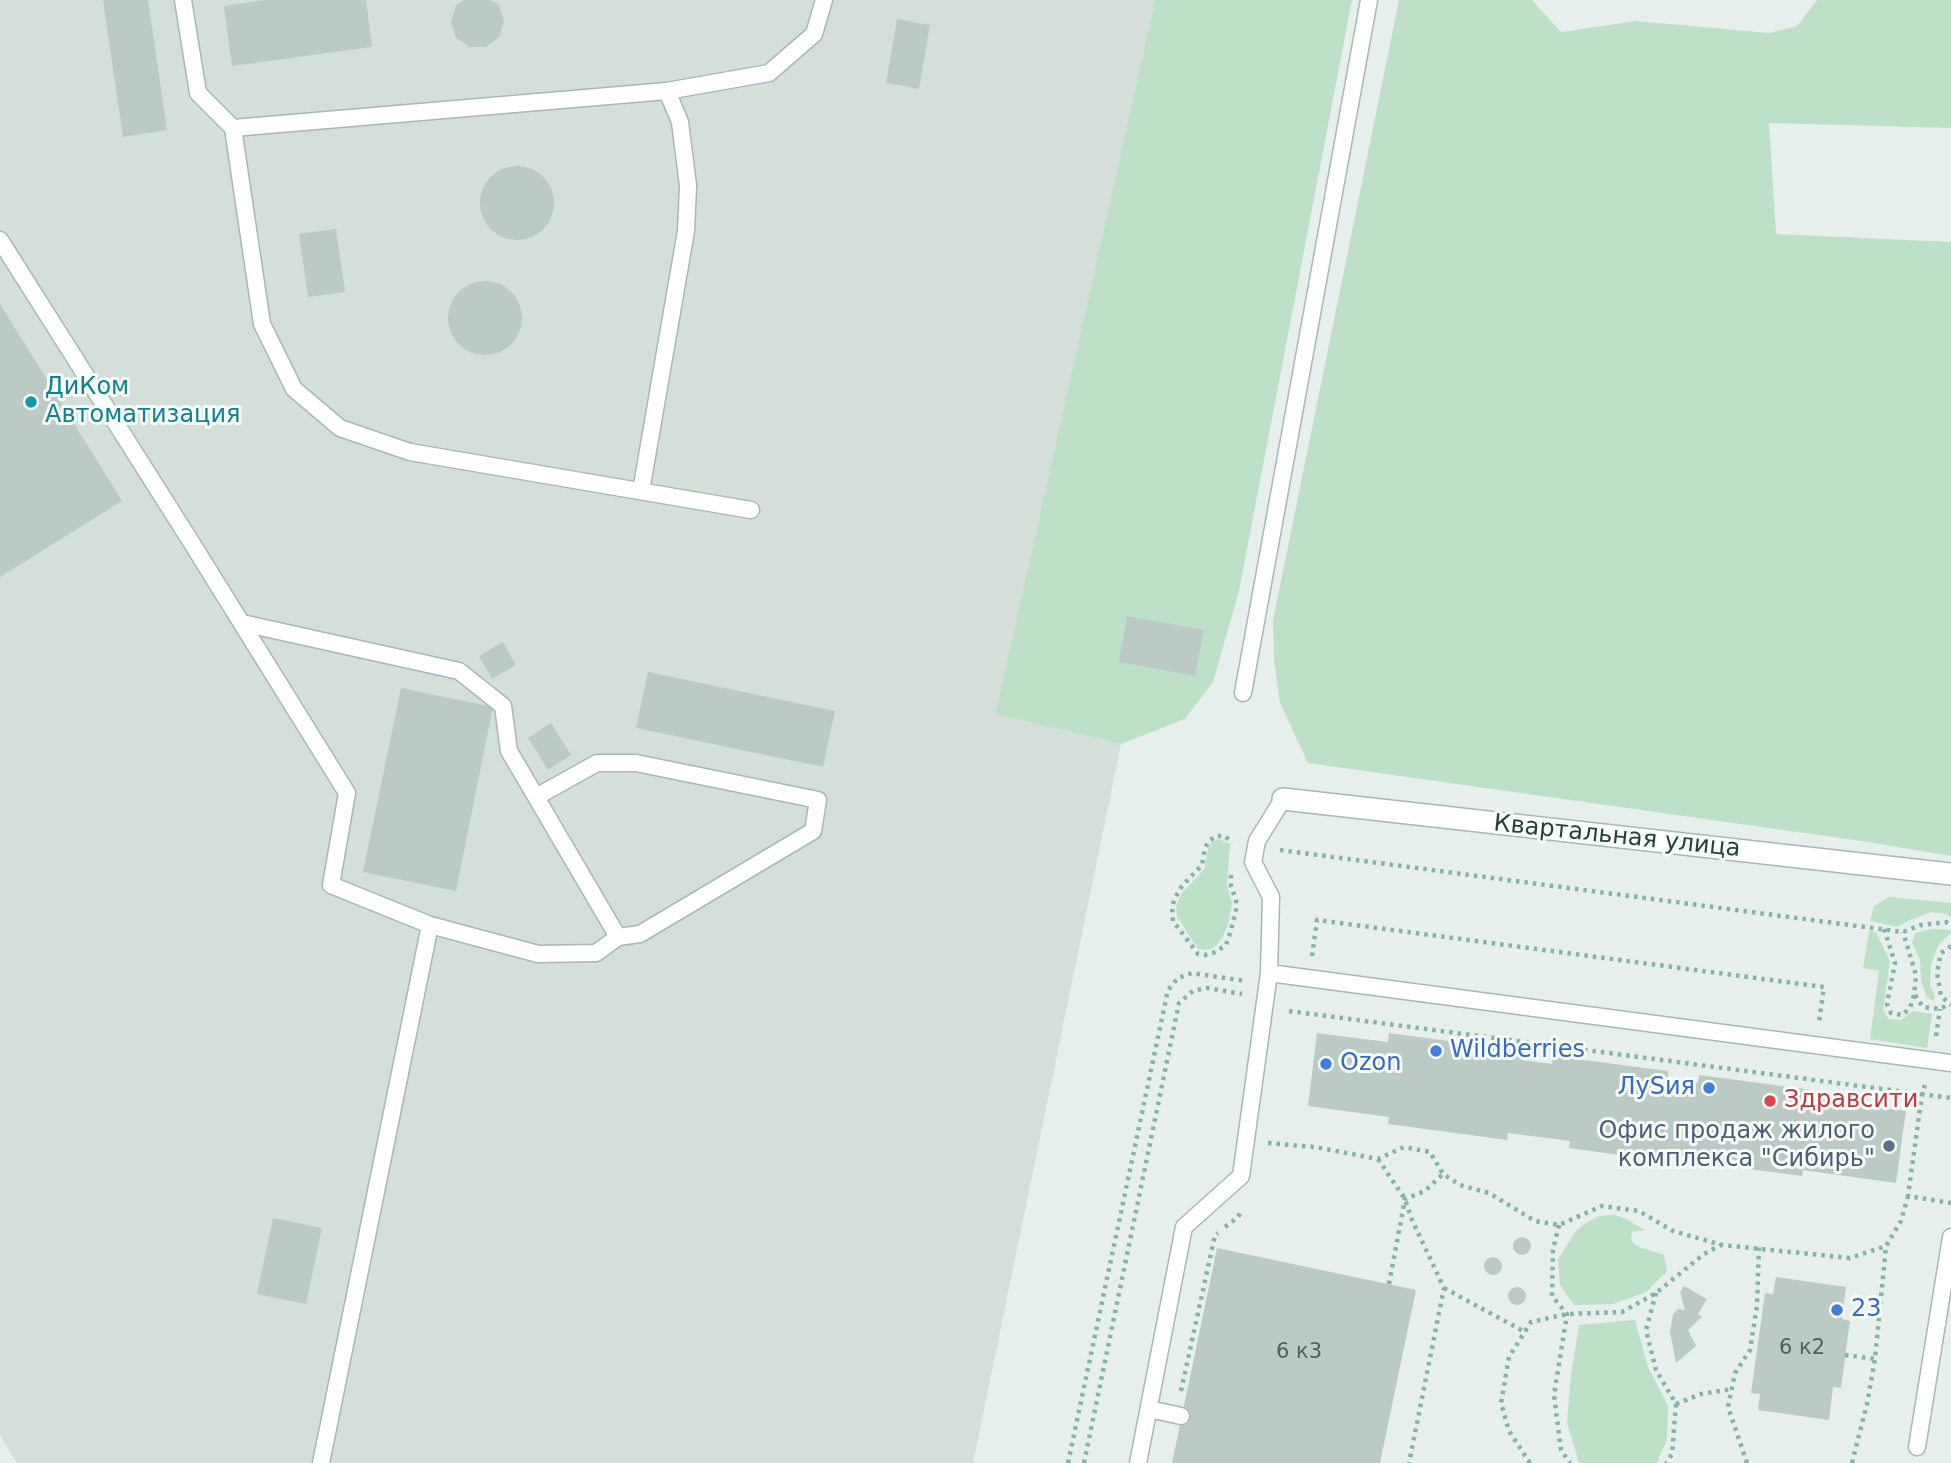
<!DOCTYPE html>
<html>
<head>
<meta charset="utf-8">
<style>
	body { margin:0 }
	canvas { display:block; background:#e6efeb }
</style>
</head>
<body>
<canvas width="1951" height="1463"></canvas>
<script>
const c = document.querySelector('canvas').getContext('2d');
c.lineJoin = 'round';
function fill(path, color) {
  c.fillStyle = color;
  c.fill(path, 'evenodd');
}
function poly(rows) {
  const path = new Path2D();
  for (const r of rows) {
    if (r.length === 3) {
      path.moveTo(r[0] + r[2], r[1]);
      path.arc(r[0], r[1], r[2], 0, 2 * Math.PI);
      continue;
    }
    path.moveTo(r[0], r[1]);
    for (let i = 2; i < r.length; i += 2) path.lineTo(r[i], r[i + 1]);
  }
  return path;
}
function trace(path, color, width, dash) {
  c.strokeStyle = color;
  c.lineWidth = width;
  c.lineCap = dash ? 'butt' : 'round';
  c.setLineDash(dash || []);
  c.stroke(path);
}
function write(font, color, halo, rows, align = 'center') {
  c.font = font + ' "DejaVu Sans",sans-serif';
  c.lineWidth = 6;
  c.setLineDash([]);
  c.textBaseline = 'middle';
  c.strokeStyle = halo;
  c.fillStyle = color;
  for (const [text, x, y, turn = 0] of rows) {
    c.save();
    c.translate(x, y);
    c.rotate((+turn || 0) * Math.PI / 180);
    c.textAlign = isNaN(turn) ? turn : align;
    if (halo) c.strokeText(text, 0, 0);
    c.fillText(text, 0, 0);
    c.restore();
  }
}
fill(poly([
	[0,0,1155,0,995,714,1121,744,973,1463,17,1463,0,1435]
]), '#d4dfda');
fill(poly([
	[1155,0,1352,0,1239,591,1213,682,1185,719,1121,744,995,714],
	[1399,0,1532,0,1561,32,1636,21,1769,33,1797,26,1817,0,1951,0,1951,128,1769,123,1776,234,1951,242,1951,856,1868,842,1308,763,1280,703,1274,660,1273,620],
	[1219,839,1230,844,1227,886,1232,903,1229,922,1223,937,1215,947,1206,950,1198,949,1177,917,1176,905,1182,893,1205,868,1208,848,1213,841],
	[1889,897,1951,903,1951,917,1946,914,1931,912,1908,921,1898,927,1870,921,1874,906],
	[1931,929,1951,930,1951,933,1939,944,1931,965,1930,986,1935,996,1934,1001,1927,998,1921,981,1920,960,1912,943,1915,933],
	[1869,931,1876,932,1890,961,1883,1010,1889,1019,1901,1020,1913,1011,1932,1014,1927,1048,1870,1039,1879,971,1863,968],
	[1615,1215,1626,1219,1645,1230,1632,1232,1631,1237,1633,1243,1639,1247,1664,1255,1667,1271,1646,1292,1613,1304,1574,1305,1560,1285,1558,1259,1576,1231,1584,1224,1599,1216],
	[1635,1320,1648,1367,1668,1406,1667,1439,1657,1463,1579,1463,1567,1422,1571,1375,1579,1325]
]), '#bfe0c8');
fill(poly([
	[103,0,148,0,167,130,123,137],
	[265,0,366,0,372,47,232,66,224,6],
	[464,0,491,0,499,5,504,21,499,37,486,47,470,47,456,38,451,22,456,6],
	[897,19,930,25,919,89,886,83],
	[517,203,37],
	[336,229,345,292,308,297,299,234],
	[485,318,37],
	[0,304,122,501,0,577],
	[1127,616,1204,630,1195,676,1119,662],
	[503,642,516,665,492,679,479,656],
	[648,672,835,711,823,767,636,728],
	[401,688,493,707,456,891,363,872],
	[551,723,571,755,548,770,528,738],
	[1317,1033,1388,1042,1389,1033,1523,1051,1521,1060,1552,1064,1553,1056,1668,1071,1668,1079,1698,1083,1699,1075,1850,1095,1849,1103,1906,1111,1896,1183,1803,1170,1802,1176,1734,1167,1735,1160,1705,1156,1704,1163,1684,1160,1685,1156,1658,1152,1657,1160,1569,1148,1570,1141,1508,1133,1507,1140,1388,1124,1389,1117,1308,1106],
	[273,1218,322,1228,306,1304,257,1294],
	[1522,1246,9],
	[1217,1248,1416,1290,1380,1463,1172,1463],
	[1493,1266,9],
	[1776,1277,1846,1287,1842,1319,1850,1321,1841,1388,1833,1387,1829,1420,1758,1410,1760,1394,1751,1393,1765,1293,1773,1294],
	[1684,1286,1707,1299,1698,1314,1702,1317,1688,1330,1696,1346,1676,1363,1670,1332,1673,1314,1678,1309,1685,1310,1680,1292],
	[1517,1296,9]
]), '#bbcac4');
const lane = poly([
	[183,0,198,93,233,128,667,91,769,73,814,34,824,0],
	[233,128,262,324,294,389,340,428,410,452,751,510],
	[0,240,193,545,347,793,331,885,430,925,538,954,596,953,618,937],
	[641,491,686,231,688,186,680,122,667,91],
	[242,623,459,671,503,706,509,751,536,797,618,937,640,934,813,831,818,800,636,763,597,763,536,797],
	[1243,693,1369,0],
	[1269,973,1951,1063],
	[1149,1409,1181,1416],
	[1917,1447,1951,1237],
	[321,1463,430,925],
	[1138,1463,1184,1227,1241,1176,1269,973,1271,897,1253,862,1257,841,1283,799]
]);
const street = poly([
	[1283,799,1951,874]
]);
trace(lane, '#a8b8b2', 19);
trace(street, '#a8b8b2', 24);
trace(poly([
	[1280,850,1903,932,1921,925,1946,922,1951,924],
	[1231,875,1231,886,1236,900,1236,910,1231,930,1226,945,1216,952,1205,955,1198,954,1173,921,1172,907,1175,898,1182,886,1202,865,1205,848,1209,841,1216,836,1225,836,1232,843],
	[1884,929,1895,963,1887,1004,1891,1013,1902,1015,1910,1008,1914,995,1916,975,1903,932],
	[1951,946,1941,953,1937,973,1941,996,1951,1005],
	[1312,956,1317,920,1824,987,1819,1022],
	[1915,995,1923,1007,1940,1009,1949,1004],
	[1289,1011,1951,1098],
	[1936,1036,1940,1009],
	[1925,1085,1922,1094,1908,1196,1951,1203],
	[1268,1143,1315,1147,1378,1159,1404,1147,1430,1152,1443,1174,1460,1185,1489,1193,1535,1221,1559,1225,1602,1206,1639,1211,1673,1231,1722,1245,1850,1258,1886,1246],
	[1378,1159,1405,1199,1412,1220,1444,1288,1409,1463],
	[1559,1225,1553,1250,1552,1296,1567,1314,1554,1395,1561,1450,1570,1463],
	[1225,1227,1238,1217,1241,1212],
	[1389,1284,1405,1199,1425,1191,1443,1174],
	[1444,1288,1525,1332],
	[1656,1293,1646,1330,1656,1370,1676,1404,1672,1454,1666,1463],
	[1845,1355,1875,1359],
	[1181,1391,1215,1235,1218,1233],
	[1676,1404,1701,1394,1732,1389],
	[1068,1463,1168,990,1178,978,1192,973,1246,981],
	[1084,1463,1179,1003,1193,991,1207,988,1242,994],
	[1530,1463,1509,1431,1501,1403,1509,1357,1531,1322,1567,1314,1622,1312,1656,1293,1704,1254,1721,1245],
	[1747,1463,1728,1407,1735,1373,1750,1350,1757,1306,1759,1247],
	[1852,1463,1867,1404,1875,1359,1886,1246,1901,1221,1908,1196]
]), '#86b3a5', 4.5, [3.5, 5]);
trace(lane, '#fff', 16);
trace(street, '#fff', 21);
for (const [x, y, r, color] of [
	[31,402,7,"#0f9aa8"],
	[1436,1051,7,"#3f7fe0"],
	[1326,1064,7,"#3f7fe0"],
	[1709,1088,7,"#3f7fe0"],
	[1770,1101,7,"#e0444e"],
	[1889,1146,7,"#5c6f8a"],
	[1837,1310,7,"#3f7fe0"]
]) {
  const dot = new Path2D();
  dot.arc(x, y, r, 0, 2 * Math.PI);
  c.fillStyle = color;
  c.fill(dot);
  trace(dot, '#f7fbf9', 2.5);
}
write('21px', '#4a645c', null, [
	["6 к2",1802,1349],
	["6 к3",1299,1353]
]);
write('24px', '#0d838f', '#f7fbf9', [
	["ДиКом",45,388],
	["Автоматизация",45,416]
], 'left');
write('24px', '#24423a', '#f7fbf9', [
	["Квартальная улица",1617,837,6]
]);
write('24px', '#366cbe', '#f7fbf9', [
	["Wildberries",1450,1051],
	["Ozon",1340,1064],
	["ЛуSия",1695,1088,"right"],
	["23",1851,1310]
], 'left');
write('24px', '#be3a42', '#f7fbf9', [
	["Здравсити",1784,1101]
], 'left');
write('24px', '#4e5e75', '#f7fbf9', [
	["Офис продаж жилого",1875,1132],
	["комплекса \"Сибирь\"",1875,1160]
], 'right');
</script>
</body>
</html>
